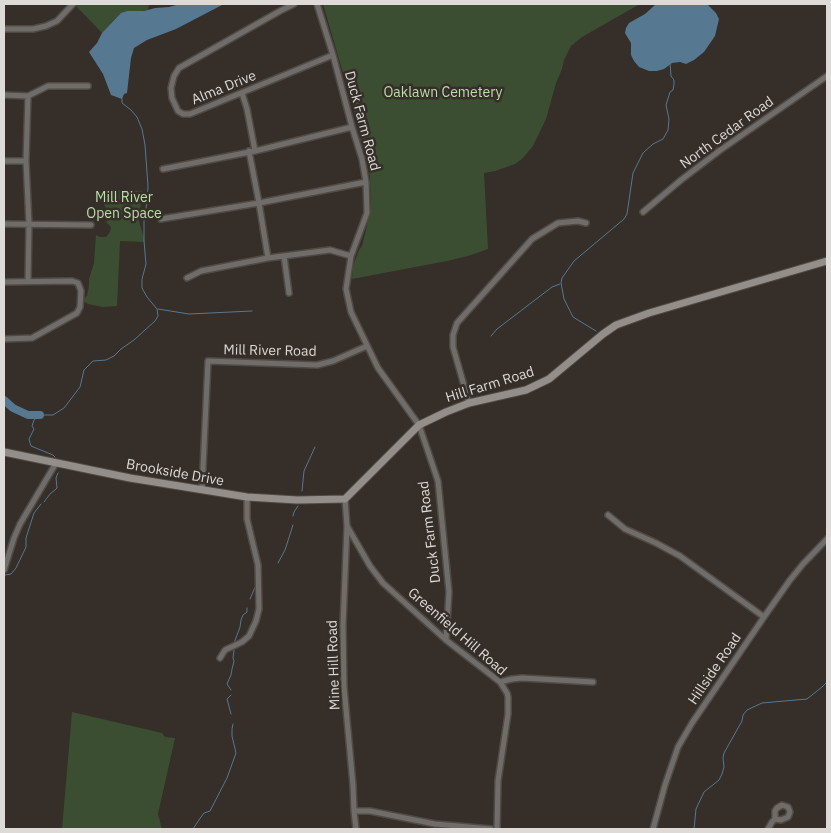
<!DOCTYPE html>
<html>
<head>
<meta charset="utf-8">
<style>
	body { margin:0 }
	#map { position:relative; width:831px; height:833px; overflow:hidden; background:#352e29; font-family:"IBM Plex Sans",sans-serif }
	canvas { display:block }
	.frame { position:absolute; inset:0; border:5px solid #dedad7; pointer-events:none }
</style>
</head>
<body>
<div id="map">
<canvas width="831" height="833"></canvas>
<div class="frame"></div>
</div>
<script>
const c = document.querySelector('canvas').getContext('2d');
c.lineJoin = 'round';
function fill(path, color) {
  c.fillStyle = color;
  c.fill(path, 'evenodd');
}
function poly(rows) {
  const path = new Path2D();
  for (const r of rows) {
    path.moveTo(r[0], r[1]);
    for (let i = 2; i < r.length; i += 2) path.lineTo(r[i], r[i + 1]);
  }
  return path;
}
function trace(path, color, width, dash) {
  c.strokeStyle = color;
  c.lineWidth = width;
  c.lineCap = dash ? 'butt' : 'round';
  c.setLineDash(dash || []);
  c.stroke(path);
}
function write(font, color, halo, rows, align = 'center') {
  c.font = font + ' "IBM Plex Sans",sans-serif';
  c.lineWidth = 5;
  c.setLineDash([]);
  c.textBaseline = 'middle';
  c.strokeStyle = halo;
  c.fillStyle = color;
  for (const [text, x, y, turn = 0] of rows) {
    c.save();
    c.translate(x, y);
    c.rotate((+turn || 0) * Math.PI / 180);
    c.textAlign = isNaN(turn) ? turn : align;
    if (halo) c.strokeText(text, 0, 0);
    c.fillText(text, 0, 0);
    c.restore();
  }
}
fill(poly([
	[80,4,149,4,148,10,136,12,127,11,121,13,102,33,76,6],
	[323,4,640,4,582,37,571,46,564,60,562,69,556,83,546,119,533,146,522,159,515,164,495,171,484,173,488,249,468,256,447,261,352,279,353,266,359,250,362,246,371,209,370,176,358,131,355,114],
	[120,190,142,191,139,221,145,242,120,241,117,306,103,307,88,304,81,300,87,296,89,286,89,279,94,263,96,235,100,237,106,237,110,232,111,227,106,222,110,217,109,212,104,205,101,197,103,192],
	[72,712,162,733,165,737,175,738,158,814,162,829,62,829]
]), '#3c4e32');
fill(poly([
	[180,4,224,4,176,29,147,40,134,48,131,58,127,93,124,94,122,99,111,95,103,74,89,52,97,43,102,33,121,13,127,11,144,11,155,8,169,7],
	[656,4,707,4,716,13,719,19,715,36,704,52,694,60,686,64,680,62,672,63,664,69,657,71,649,71,639,67,634,61,631,55,631,43,625,33,626,28,629,23,645,14]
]), '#567991');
trace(poly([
	[158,309,189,314,252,311],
	[596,331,573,317,564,299,561,283,562,278,574,261,624,219,627,214,633,173,643,153,653,144,663,139,668,130,669,119,666,105,670,92,673,90,674,84,674,80,671,76,670,63],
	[491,336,497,329,552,287,560,284],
	[55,457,53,455,31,446,30,443,29,439,34,429,32,426,34,420,40,415,53,415,64,408,80,387,84,370,93,361,106,360,114,356,121,349,134,340,155,321,158,316,157,309,147,297,142,288,142,279,146,264,144,241,144,218,147,203,148,186,145,145,142,129,137,117,131,110,122,103,122,99],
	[302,491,304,471,315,447],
	[44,502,50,494,55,490,57,488,56,478,58,473],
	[293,516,294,512,298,506],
	[278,563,285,550,293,525],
	[5,575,11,574,16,568,26,547,26,538,34,513,41,504],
	[250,599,256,585],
	[234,643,240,627,241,620,243,615,247,612,247,608],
	[231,690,227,684,231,675,232,669,234,661,233,658,234,650],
	[231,714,227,699,231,695],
	[193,829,201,817,204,813,210,811,227,778,236,753,232,736,232,729,233,724],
	[694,829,696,809,704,792,719,780,722,774,724,767,723,758,724,753,742,721,743,715,747,710,762,703,807,699,822,687,827,682]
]), '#567991', 1);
trace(poly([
	[4,400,13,408,28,415,40,415]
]), '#567991', 8);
const street = poly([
	[294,4,280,11,179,68,174,76,171,88,172,98,178,111,183,114,190,114,333,55],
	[317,4,333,55,352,127,362,159,366,182,367,213,351,256,346,289,351,312,378,368,419,425,438,481,449,592,446,640],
	[4,29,33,29,46,26,57,21,73,4],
	[242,93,247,109,255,151],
	[4,95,28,96,48,86,88,86],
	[249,151,259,203,268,258],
	[4,161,26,161],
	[163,169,255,151,352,127],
	[643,212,681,180,719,151,827,76],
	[161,219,259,203,366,182],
	[4,224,91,225],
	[284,256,289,293],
	[187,278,201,271,268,258,330,250,351,256],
	[28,281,29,224,26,161,28,96],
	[4,282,72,281,78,283,81,291,80,307,77,313,32,338,4,339],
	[469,403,453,347,453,335,457,323,532,239,558,223,578,221,586,223],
	[202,490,208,361,317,365,333,361,367,346],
	[345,499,347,526,343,625,344,687,353,785,354,811,356,829],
	[608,515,625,529,656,543,680,556,764,617],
	[347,526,370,566,383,583,446,640,500,682,507,693,508,697,508,714,498,781,497,829],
	[4,570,14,538,20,524,56,463],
	[220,658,225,650,242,642,249,636,256,621,259,609,258,565,247,519,247,497],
	[500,682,512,679,522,678,593,682],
	[354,811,370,811,435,824,491,829],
	[653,829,665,785,678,747,692,723,764,617,790,580,803,564,827,539],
	[768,829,772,822,775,819,775,811,777,808,782,805,788,807,790,812,788,817,781,820,775,819]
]);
const secondary = poly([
	[4,452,130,478,247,497,297,500,345,499,419,425,446,412,469,403,526,390,549,379,603,334,616,325,649,313,827,261]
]);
trace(street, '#504a45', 8);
trace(secondary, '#504a45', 9);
trace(street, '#6f6c6a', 5);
trace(secondary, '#948e8a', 7);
write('14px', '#dedad7', '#352e29', [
	["Alma Drive",224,88,-22],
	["Duck Farm Road",362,121,75],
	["North Cedar Road",727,133,-36],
	["Mill River Road",270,351,1],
	["Hill Farm Road",490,385,-17],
	["Brookside Drive",175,473,10],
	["Duck Farm Road",430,532,-97],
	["Greenfield Hill Road",457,632,41],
	["Mine Hill Road",334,665,-92],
	["Hillside Road",715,669,-56]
]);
write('14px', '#badfa7', '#352e29', [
	["Oaklawn Cemetery",443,93],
	["Mill River",124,198],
	["Open Space",124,214]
]);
</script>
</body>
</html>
